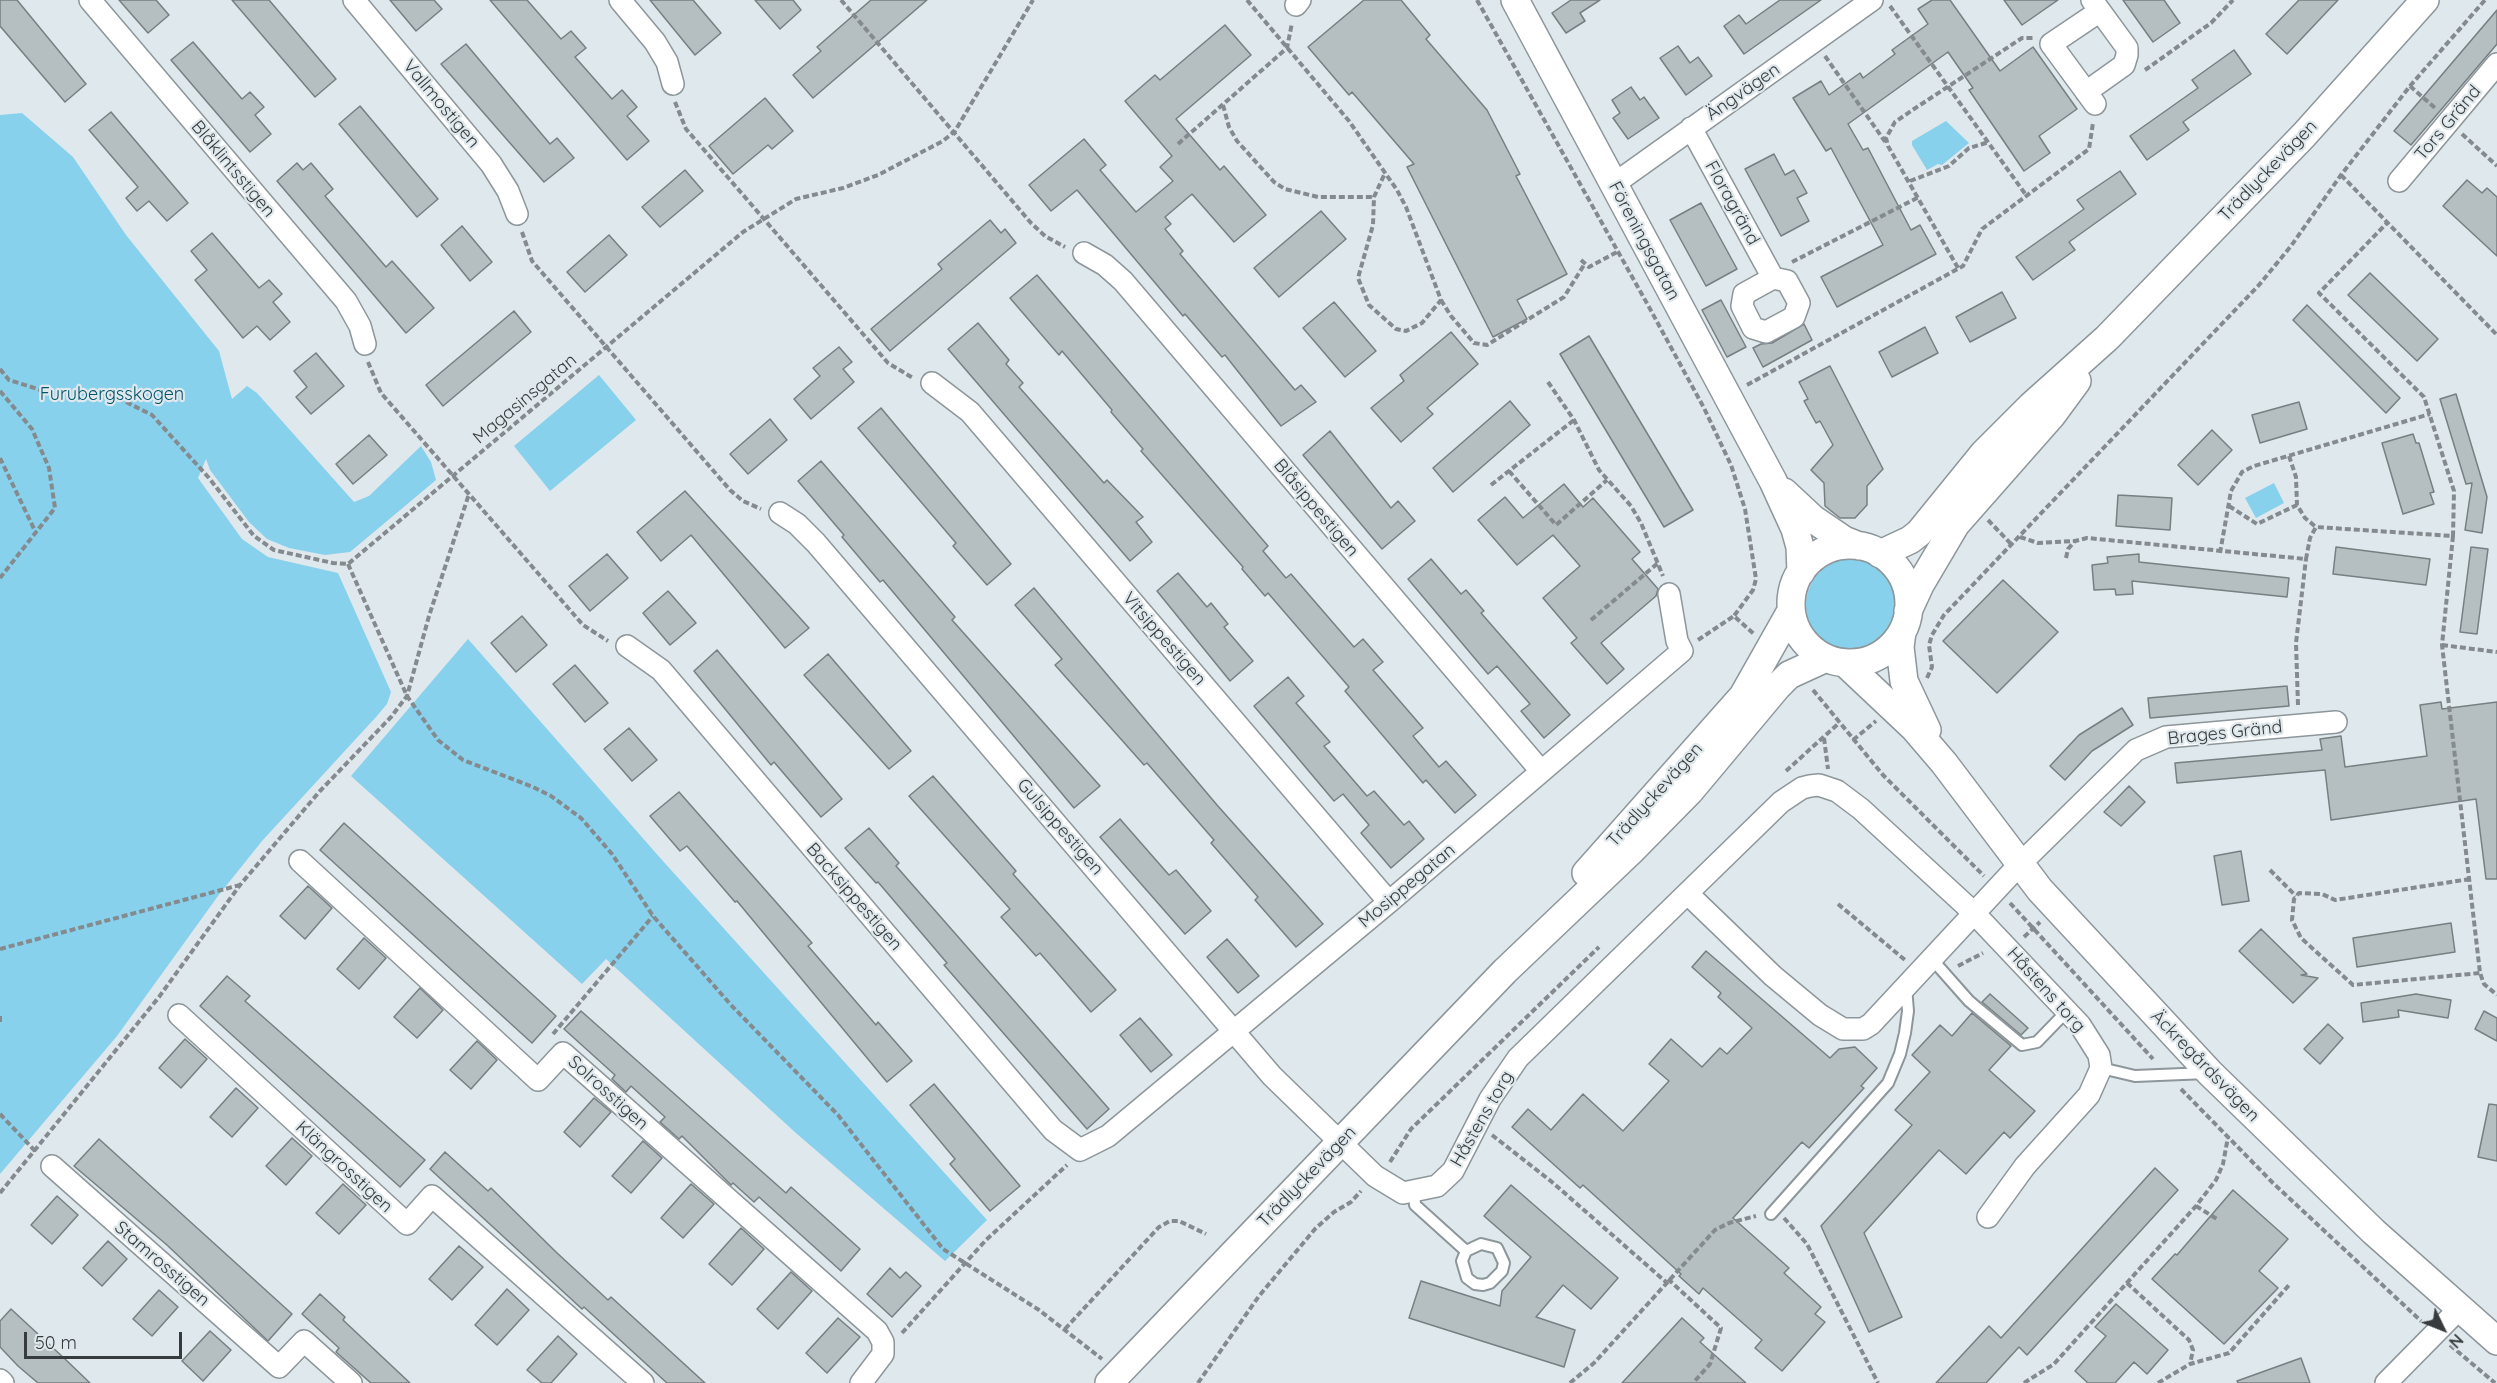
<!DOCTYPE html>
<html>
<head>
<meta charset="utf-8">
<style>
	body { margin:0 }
	#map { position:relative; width:2497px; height:1383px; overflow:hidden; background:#dfe8ec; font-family:Quicksand,sans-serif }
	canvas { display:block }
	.north { position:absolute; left:2413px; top:1299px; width:60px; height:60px; -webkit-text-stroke:4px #dfe8ec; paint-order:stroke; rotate:133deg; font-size:16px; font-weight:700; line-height:24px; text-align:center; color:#383b3d }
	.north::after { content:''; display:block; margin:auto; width:21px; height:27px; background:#383b3d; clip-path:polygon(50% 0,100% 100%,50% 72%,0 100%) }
	.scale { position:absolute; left:24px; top:1332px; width:158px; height:27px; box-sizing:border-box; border:3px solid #383b3d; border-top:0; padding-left:8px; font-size:18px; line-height:21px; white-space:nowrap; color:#383b3d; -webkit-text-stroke:4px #dfe8ec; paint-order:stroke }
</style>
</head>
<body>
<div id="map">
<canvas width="2497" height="1383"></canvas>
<div class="north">N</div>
<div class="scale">50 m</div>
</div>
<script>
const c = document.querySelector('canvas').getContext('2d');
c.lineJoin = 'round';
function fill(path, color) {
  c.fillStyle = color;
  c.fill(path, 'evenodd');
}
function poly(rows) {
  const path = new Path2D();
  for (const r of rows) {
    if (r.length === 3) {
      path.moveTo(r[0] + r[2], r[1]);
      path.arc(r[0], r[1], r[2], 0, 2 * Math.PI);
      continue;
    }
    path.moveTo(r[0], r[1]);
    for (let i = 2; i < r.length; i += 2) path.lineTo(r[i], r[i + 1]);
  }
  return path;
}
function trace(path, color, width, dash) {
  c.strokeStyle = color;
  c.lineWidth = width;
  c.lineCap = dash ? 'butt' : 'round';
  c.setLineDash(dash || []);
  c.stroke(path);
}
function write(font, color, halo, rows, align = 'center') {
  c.font = font + ' Quicksand,sans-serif';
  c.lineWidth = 4.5;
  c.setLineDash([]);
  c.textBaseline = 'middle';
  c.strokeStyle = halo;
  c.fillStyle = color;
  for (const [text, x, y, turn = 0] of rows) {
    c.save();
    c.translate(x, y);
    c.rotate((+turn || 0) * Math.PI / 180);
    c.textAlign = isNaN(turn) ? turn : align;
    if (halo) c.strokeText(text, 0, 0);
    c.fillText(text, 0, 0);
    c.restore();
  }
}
fill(poly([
	[22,113,73,157,126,235,219,351,232,399,247,386,257,393,354,502,369,496,421,446,431,462,436,480,350,552,325,555,289,548,267,539,249,522,210,470,206,459,198,478,242,539,268,557,338,573,391,692,387,704,376,717,262,841,218,896,117,1036,0,1174,0,115],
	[1946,121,1969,143,1942,165,1938,164,1927,170,1912,145,1912,141],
	[599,375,636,420,550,491,514,446],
	[2274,483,2284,503,2256,518,2245,498],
	[1852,605,46],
	[468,639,662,860,987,1220,945,1261,797,1134,606,959,582,984,351,776]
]), '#87d1ed');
const building = poly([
	[0,0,17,0,86,84,65,102,0,26,0,0],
	[119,0,156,0,169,15,148,33,119,0],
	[232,0,269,0,336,79,315,97,232,0],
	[390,0,434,0,442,9,416,31,390,0],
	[490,0,527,0,561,39,571,31,586,48,575,57,612,99,622,90,637,107,627,116,649,141,627,160,490,0],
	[650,0,693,0,721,33,695,55,650,0],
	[755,0,793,0,801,10,780,29,755,0],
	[871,0,927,0,813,98,793,75,821,51,817,47,871,0],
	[1364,0,1401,0,1430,35,1426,39,1487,110,1520,174,1516,176,1567,274,1517,300,1527,319,1493,337,1407,167,1414,164,1352,92,1349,95,1308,47,1364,0],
	[1571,0,1600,0,1580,13,1585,21,1566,33,1552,13,1571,0],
	[1780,0,1821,0,1744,54,1724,26,1739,15,1746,24,1780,0],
	[1932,0,1950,0,2000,71,2033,47,2077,109,2039,136,2050,153,2024,171,1969,90,1973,88,1948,52,1848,124,1863,150,1868,148,1911,230,1920,225,1936,254,1837,307,1821,277,1883,245,1831,148,1826,151,1793,98,1821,81,1829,95,1860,73,1863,78,1895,54,1892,50,1928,24,1918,9,1932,0],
	[2004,0,2058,0,2022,25,2004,0],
	[2123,0,2164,0,2180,23,2153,42,2123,0],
	[2299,0,2338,0,2287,54,2266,34,2299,0],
	[2497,10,2497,44,2411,145,2394,131,2497,10],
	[1225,25,1251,55,1176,119,1220,170,1224,166,1266,215,1234,242,1192,194,1165,217,1171,224,1165,229,1183,251,1180,254,1295,390,1301,385,1316,402,1281,426,1225,355,1222,357,1185,314,1183,316,1077,190,1051,211,1029,185,1084,139,1106,165,1100,170,1136,212,1173,181,1160,167,1172,156,1125,101,1155,75,1160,80,1225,25],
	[193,42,242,99,250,92,264,107,255,115,271,134,250,152,171,60,193,42],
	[466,44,550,144,557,138,574,158,544,182,441,64,466,44],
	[1678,46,1690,63,1698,57,1712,76,1686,95,1660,58,1678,46],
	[2234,50,2251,74,2183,122,2189,130,2147,160,2130,136,2198,88,2192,80,2234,50],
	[1631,87,1640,100,1644,97,1659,118,1628,139,1613,118,1620,113,1612,100,1631,87],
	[765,98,793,131,772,149,768,145,733,174,709,146,765,98],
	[360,106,438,199,417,217,339,124,360,106],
	[111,112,188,203,167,221,149,201,137,211,126,198,138,187,89,130,111,112],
	[1774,154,1785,175,1794,170,1807,193,1797,198,1809,221,1781,236,1745,169,1774,154],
	[297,163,303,170,311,163,333,189,325,196,386,267,392,261,434,308,406,333,277,181,297,163],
	[685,170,703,191,660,227,642,207,685,170],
	[2120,171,2136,194,2069,242,2075,250,2033,280,2016,257,2084,209,2077,200,2120,171],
	[2467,180,2482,193,2487,188,2497,197,2497,256,2443,206,2467,180],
	[1701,203,1737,269,1706,286,1670,220,1701,203],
	[1321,211,1346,239,1279,297,1254,268,1321,211],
	[990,220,1001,233,1005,229,1016,243,890,351,871,329,942,269,938,264,990,220],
	[462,226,492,262,470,281,441,245,462,226],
	[212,233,259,288,269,280,282,294,273,302,290,322,270,340,257,326,243,338,195,280,207,270,191,251,212,233],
	[609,235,627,255,585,292,567,272,609,235],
	[2370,273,2438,339,2417,361,2348,295,2370,273],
	[1037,275,1268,546,1263,551,1286,578,1291,574,1354,647,1363,639,1383,662,1373,670,1423,728,1413,736,1439,767,1446,761,1476,795,1455,813,1426,780,1423,783,1406,763,1345,691,1349,687,1268,593,1265,596,1242,569,1243,567,1141,451,1143,449,1111,412,1112,410,1062,351,1059,355,1010,298,1037,275],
	[2002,292,2016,318,1970,342,1956,317,2002,292],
	[1721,300,1746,347,1727,357,1702,310,1721,300],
	[1334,302,1376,351,1345,377,1303,328,1334,302],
	[2307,305,2400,398,2386,413,2293,320,2307,305],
	[514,311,531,332,443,406,426,385,514,311],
	[978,323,1009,360,1006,364,1023,383,1019,387,1104,483,1107,480,1143,517,1136,522,1152,542,1130,561,948,349,978,323],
	[1804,324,1812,340,1763,367,1753,348,1761,344,1772,343,1804,324],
	[1925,327,1938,353,1892,377,1879,352,1925,327],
	[1451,332,1478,364,1427,408,1433,414,1401,442,1371,408,1404,381,1400,375,1451,332],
	[1589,336,1693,510,1664,527,1560,354,1589,336],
	[839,347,852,362,843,369,854,382,811,419,794,399,820,376,813,368,839,347],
	[316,353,344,386,311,414,296,397,307,387,294,371,316,353],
	[1830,366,1883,469,1867,486,1867,505,1855,518,1840,518,1825,506,1824,483,1811,470,1833,445,1820,421,1816,423,1804,401,1808,399,1799,382,1830,366],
	[2456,394,2487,497,2482,533,2465,530,2472,483,2466,484,2440,399,2456,394],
	[1510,401,1530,425,1453,492,1433,468,1510,401],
	[2299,402,2307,429,2260,443,2252,415,2299,402],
	[881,408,1011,564,987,585,953,546,956,543,858,428,881,408],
	[770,419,787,440,748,474,730,454,770,419],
	[2212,430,2232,450,2198,485,2178,465,2212,430],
	[1330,431,1391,508,1398,501,1415,521,1382,549,1303,455,1330,431],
	[2413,434,2416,443,2419,443,2434,492,2430,493,2434,504,2403,514,2382,443,2413,434],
	[369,435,387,455,353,484,336,464,369,435],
	[821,461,955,617,952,620,1100,786,1074,808,883,580,880,582,842,537,844,535,798,481,821,461],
	[1564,484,1583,507,1593,498,1640,552,1632,559,1658,589,1656,596,1601,643,1624,669,1607,684,1571,643,1577,638,1543,598,1580,566,1553,535,1517,565,1478,520,1505,497,1523,518,1564,484],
	[685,491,809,628,785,648,691,535,661,561,637,532,685,491],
	[2118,495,2172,498,2170,530,2116,526,2118,495],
	[2336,547,2430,559,2426,585,2333,574,2336,547],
	[2471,547,2488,549,2477,634,2460,632,2471,547],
	[607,554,628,578,590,611,569,586,607,554],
	[2139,554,2139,562,2289,578,2287,597,2132,581,2133,594,2116,595,2115,589,2094,590,2092,565,2108,563,2107,557,2139,554],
	[1431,559,1461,594,1466,590,1484,611,1481,613,1570,715,1544,738,1521,711,1530,704,1497,666,1488,674,1408,579,1431,559],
	[1178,573,1207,607,1211,603,1228,624,1224,627,1253,661,1230,681,1157,591,1178,573],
	[2003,580,2058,632,1997,693,1943,641,2003,580],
	[1034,588,1217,805,1323,924,1296,947,1255,900,1258,897,1211,843,1214,840,1147,763,1144,765,1055,665,1062,659,1015,605,1034,588],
	[668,591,696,623,670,645,643,613,668,591],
	[522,616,547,645,516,672,491,643,522,616],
	[717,650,842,799,821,817,774,762,771,765,694,671,717,650],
	[828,654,911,751,889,769,804,675,828,654],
	[575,665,608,703,585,722,553,684,575,665],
	[1288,677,1304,696,1296,703,1330,742,1324,746,1367,796,1374,791,1404,825,1409,821,1424,839,1391,868,1361,833,1369,825,1343,794,1334,801,1254,706,1288,677],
	[2287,686,2289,706,2150,718,2148,698,2287,686],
	[2441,702,2442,709,2497,702,2497,879,2486,879,2476,799,2331,820,2325,770,2177,783,2175,763,2322,750,2320,739,2341,736,2345,767,2427,756,2420,705,2441,702],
	[2122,708,2133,725,2092,751,2065,780,2050,766,2079,735,2122,708],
	[629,728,657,760,632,781,604,749,629,728],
	[933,776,1016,871,1013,874,1116,990,1091,1012,1040,953,1036,956,1001,917,1010,909,909,796,933,776],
	[2129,786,2145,802,2121,826,2104,812,2129,786],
	[679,792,812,943,808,946,876,1025,878,1022,912,1061,887,1082,737,901,735,902,687,846,680,851,650,816,679,792],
	[1120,819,1169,875,1176,870,1211,911,1185,934,1100,837,1120,819],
	[344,823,556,1016,532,1043,320,850,344,823],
	[869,828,899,863,896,866,1109,1109,1087,1129,944,965,947,963,878,882,876,883,845,848,869,828],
	[2241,851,2249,901,2222,905,2214,856,2241,851],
	[308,886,332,908,305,939,280,916,308,886],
	[2451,923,2455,952,2357,967,2353,938,2451,923],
	[2261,929,2307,974,2301,975,2318,978,2293,1003,2239,951,2261,929],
	[364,938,386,958,359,989,337,969,364,938],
	[1227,939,1259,976,1238,993,1207,957,1227,939],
	[1706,951,1830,1058,1839,1049,1855,1047,1877,1068,1861,1086,1864,1088,1809,1148,1802,1142,1733,1218,1789,1268,1784,1273,1821,1307,1815,1314,1825,1322,1782,1371,1755,1348,1762,1340,1703,1288,1699,1294,1679,1276,1681,1274,1583,1185,1580,1188,1512,1127,1528,1109,1551,1130,1583,1094,1623,1131,1669,1081,1649,1064,1671,1039,1702,1067,1720,1048,1727,1054,1752,1028,1718,997,1721,993,1692,967,1706,951],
	[227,976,250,996,245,1001,425,1160,400,1187,200,1006,227,976],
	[420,988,443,1010,417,1038,394,1017,420,988],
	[1990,994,2028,1028,2021,1035,1982,1002,1990,994],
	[2416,994,2451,1000,2448,1018,2398,1010,2399,1017,2363,1022,2361,1003,2416,994],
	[581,1011,786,1193,791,1187,860,1249,841,1271,759,1197,754,1202,733,1183,731,1185,682,1136,679,1139,660,1122,665,1117,631,1086,626,1092,612,1079,615,1075,564,1029,581,1011],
	[2484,1011,2497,1018,2497,1041,2475,1029,2484,1011],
	[1972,1013,2011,1046,1989,1070,2035,1111,2010,1138,2004,1132,1966,1174,1939,1150,1864,1233,1902,1317,1869,1332,1821,1226,1912,1125,1895,1110,1930,1072,1912,1055,1940,1025,1952,1036,1972,1013],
	[1140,1018,1172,1055,1151,1072,1120,1035,1140,1018],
	[2328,1024,2343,1038,2320,1064,2304,1049,2328,1024],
	[185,1039,207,1059,181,1088,159,1068,185,1039],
	[477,1041,497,1060,471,1089,450,1070,477,1041],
	[934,1084,1020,1186,990,1211,950,1164,955,1159,910,1105,934,1084],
	[236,1088,258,1108,232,1137,210,1117,236,1088],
	[594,1098,611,1112,580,1147,564,1132,594,1098],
	[2489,1104,2497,1105,2497,1161,2478,1157,2489,1104],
	[292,1138,312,1156,286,1185,266,1166,292,1138],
	[99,1139,292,1314,268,1341,167,1245,74,1166,99,1139],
	[643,1141,662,1158,631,1193,612,1176,643,1141],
	[445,1152,488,1191,491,1188,556,1252,608,1300,611,1297,705,1383,667,1383,584,1307,582,1309,430,1169,445,1152],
	[2155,1168,2178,1190,2027,1355,2019,1347,1986,1383,1936,1383,1989,1326,2001,1338,2155,1168],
	[343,1184,366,1205,339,1234,316,1213,343,1184],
	[691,1184,714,1204,683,1238,661,1218,691,1184],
	[1511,1185,1618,1278,1591,1309,1563,1285,1536,1317,1575,1330,1564,1367,1409,1318,1421,1281,1500,1306,1502,1291,1531,1257,1484,1216,1511,1185],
	[2233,1190,2288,1239,2259,1271,2278,1288,2224,1344,2152,1279,2175,1254,2177,1255,2233,1190],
	[57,1196,78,1215,52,1244,31,1225,57,1196],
	[741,1228,764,1249,732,1285,709,1264,741,1228],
	[108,1241,127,1259,102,1286,83,1268,108,1241],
	[459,1246,483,1267,452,1300,429,1279,459,1246],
	[890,1268,900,1278,906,1272,921,1286,892,1317,867,1294,890,1268],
	[791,1272,812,1291,778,1329,757,1309,791,1272],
	[507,1289,529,1310,497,1345,475,1325,507,1289],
	[159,1290,178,1307,152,1336,133,1319,159,1290],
	[320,1294,345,1317,343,1320,410,1383,371,1383,336,1352,339,1348,302,1314,320,1294],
	[2116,1304,2168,1350,2147,1374,2134,1362,2115,1383,2088,1383,2075,1371,2106,1336,2095,1327,2116,1304],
	[11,1309,65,1359,90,1383,38,1383,18,1366,0,1347,0,1321,11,1309],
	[838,1318,860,1337,827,1373,806,1353,838,1318],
	[1682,1318,1704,1338,1700,1342,1746,1383,1622,1383,1682,1318],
	[210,1331,231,1350,203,1381,182,1361,210,1331],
	[558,1336,577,1354,551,1383,542,1383,527,1370,558,1336],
	[2301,1358,2310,1383,2238,1383,2237,1381,2301,1358]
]);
fill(building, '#b5bec1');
trace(building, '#777f82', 1.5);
const service = poly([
	[1931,958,1969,1001,2022,1045,2037,1042,2067,1011],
	[2101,1068,2135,1076,2207,1073],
	[1414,1193,1415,1205,1466,1251,1462,1261,1467,1278,1475,1284,1483,1285,1490,1283,1502,1271,1504,1263,1497,1248,1481,1244,1466,1251],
	[1771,1214,1888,1083,1900,1054,1905,1033,1908,1011,1906,987]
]);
const minor = poly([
	[90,0,346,301,360,326,365,344],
	[354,0,491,164,508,191,517,214],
	[620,0,655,42,667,62,673,84],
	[1296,5,1300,0],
	[2086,92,2124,65,2127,55,2127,48,2092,0],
	[2095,104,2051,44,2100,11],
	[1691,128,1773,278,1787,281,1799,303,1794,317,1766,332,1753,328,1742,306,1744,294,1773,278],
	[2399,181,2497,64],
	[1614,184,1872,0],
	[1084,253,1105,265,1123,281,1541,771],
	[932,383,970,412,1389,902],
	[780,513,797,524,816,543,1272,1076,1375,1176,1403,1193,1437,1186,1453,1171,1490,1099,1518,1058,1781,802,1802,788,1810,786,1819,785,1837,791,1861,809,1973,912,2080,1025,2099,1055,2101,1068,2089,1095,2025,1166,1988,1217],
	[627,646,661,670,1053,1130,1080,1150,1108,1136,1389,902,1682,651,1677,641,1669,594],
	[300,861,538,1080,563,1053,877,1331,883,1342,883,1354,861,1383],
	[1688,894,1773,976,1820,1015,1843,1029,1863,1029,1871,1024,2019,865,2136,750,2166,737,2336,722],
	[179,1015,407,1224,432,1196,643,1383],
	[52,1166,279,1367,304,1341,351,1383],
	[0,1380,3,1383],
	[2386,1383,2459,1309]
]);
const tertiary = poly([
	[1515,0,1773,481,1795,529,1800,547,1801,572],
	[1784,492,1813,519,1844,540,1859,546],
	[1850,604,59],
	[1880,554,1910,540,1919,533,1984,453,2031,406,2107,338,2304,135,2425,0],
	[1908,611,1920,585,1956,524,2052,415,2077,381],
	[1902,632,1900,647,1904,681,1927,730],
	[1845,663,1914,728,1944,763,2040,890,2210,1073,2374,1232,2497,1341],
	[1586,873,1743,696,1791,611],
	[1109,1383,1505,971,1630,852,1690,791,1777,687,1789,675,1826,658]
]);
trace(service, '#8d969a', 14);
trace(minor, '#8d969a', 24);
trace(tertiary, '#8d969a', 30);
trace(poly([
	[841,0,1031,223,1045,236,1065,247],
	[1247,0,1349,121,1397,190,1406,207,1441,300,1422,323,1406,331,1396,329,1369,305,1358,278,1373,225,1374,197,1385,173],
	[1477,0,1649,307,1704,408,1731,465,1745,509,1756,579,1753,590,1734,616],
	[1890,6,2026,195],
	[1825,56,1886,143],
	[2145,70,2211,23,2233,0],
	[2410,86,2435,108],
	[675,102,686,129,763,218,888,363,913,378],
	[1223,105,1229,127,1237,141,1274,182,1285,189,1318,197,1374,197],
	[2462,134,2497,166],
	[1178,144,1287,48,1292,23],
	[2341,175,2497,335],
	[1910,181,1949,166,1969,148,1989,142],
	[522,232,532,261,730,490,743,501,761,509],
	[1581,260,1589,267,1617,252],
	[1792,262,1919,197],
	[1958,268,1888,146,1886,138,1895,122,1914,109,2022,38,2034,38],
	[1441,300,1451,316,1474,343,1487,345,1564,297,1584,265],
	[368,362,381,393,583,625,608,641],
	[0,369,9,380,44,391,110,394,152,415,209,478,254,536,274,550,333,563,348,564,743,232,796,199,843,188,878,175,943,141,955,131,1033,0],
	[1548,382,1574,420,1599,470,1631,506,1641,523,1663,576],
	[1747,385,1963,266,1982,229,2089,149,2093,123],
	[0,391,32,429,49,468,55,508,0,578],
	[2289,456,2296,477,2297,505,2305,518,2316,527],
	[0,458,36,533],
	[1509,471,1556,525,1607,480],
	[1491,485,1574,420],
	[2229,506,2257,524,2297,505],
	[1988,520,2012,545],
	[2453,536,2442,645,2480,973,2484,984,2497,995],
	[2020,537,2038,543,2075,541],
	[2220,553,2231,491,2242,472,2254,466,2430,414],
	[2066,558,2068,549,2075,541,2087,538,2306,559,2310,538,2316,527,2453,536,2454,491,2424,397,2319,293,2387,223],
	[348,564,407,696,438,740,463,760,533,787,551,796,581,818,612,854,653,916,731,1005,838,1115,943,1249,1039,1310,1102,1359],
	[1591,620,1658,563],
	[1698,640,1734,616,1754,634],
	[2442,645,2497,652],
	[1927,678,1932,667,1929,645,1932,635,1944,615,2259,285,2291,246,2341,175,2410,86,2485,0],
	[1813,690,1883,775,1984,876],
	[2298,705,2296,643,2306,559],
	[1824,738,1828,769],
	[1853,740,1876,721],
	[1786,771,1839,723],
	[2270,870,2296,896],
	[2470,879,2335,900,2322,894,2299,893,2294,899,2292,920,2301,938,2353,985,2480,973],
	[2010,903,2153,1059],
	[1838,904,1905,960],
	[2024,937,2040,922],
	[0,949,240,885],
	[1958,966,1983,953],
	[0,1016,0,1025],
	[553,1034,653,916],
	[2181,1089,2273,1183,2421,1321],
	[0,1114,36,1152],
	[1492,1135,1552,1182,1666,1282],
	[1390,1162,1411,1129,1599,947],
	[0,1193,159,997,240,885,320,791,391,717,407,696,429,616,469,494],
	[2196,1206,2217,1219],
	[1784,1218,1807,1244,1878,1383],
	[1668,1279,1721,1328,1710,1364,1693,1383],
	[2127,1283,2189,1340,2193,1350,2190,1364],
	[1065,1329,1159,1227,1170,1221,1179,1221,1206,1234],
	[902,1333,986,1240,1067,1165],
	[2450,1345,2495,1383],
	[1198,1383,1259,1296,1315,1229,1334,1212,1351,1202,1361,1191],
	[1570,1383,1594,1363,1715,1230,1729,1223,1756,1216],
	[2024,1383,2054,1364,2196,1206,2216,1180,2223,1164,2228,1137],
	[2158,1383,2190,1364,2229,1353,2289,1285]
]), '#848a8d', 4, [6, 3]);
trace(service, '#fff', 10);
trace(minor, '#fff', 21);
trace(tertiary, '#fff', 27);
write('18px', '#383b3d', '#dfe8ec', [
	["Ängvägen",1743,92,-35],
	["Vallmostigen",441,104,50],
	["Tors Gränd",2448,123,-50],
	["Blåklintsstigen",233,169,50],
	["Trädlyckevägen",2268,171,-46],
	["Floragränd",1732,203,61],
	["Föreningsgatan",1644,241,62],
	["Magasinsgatan",525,399,-40],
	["Blåsippestigen",1316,508,50],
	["Vitsippestigen",1164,639,49],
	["Brages Gränd",2225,733,-6],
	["Trädlyckevägen",1655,795,-48],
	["Gulsippestigen",1060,827,49],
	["Mosippegatan",1407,886,-40],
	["Backsippestigen",854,897,49],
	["Håstens torg",2046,990,48],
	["Äckregårdsvägen",2205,1066,46],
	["Solrosstigen",608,1093,42],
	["Håstens torg",1482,1119,-60],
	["Klängrosstigen",344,1167,43],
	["Trädlyckevägen",1307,1177,-46],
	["Stamrosstigen",162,1264,41]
]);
write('18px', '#00546b', '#dfe8ec', [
	["Furubergsskogen",112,395]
]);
</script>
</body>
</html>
